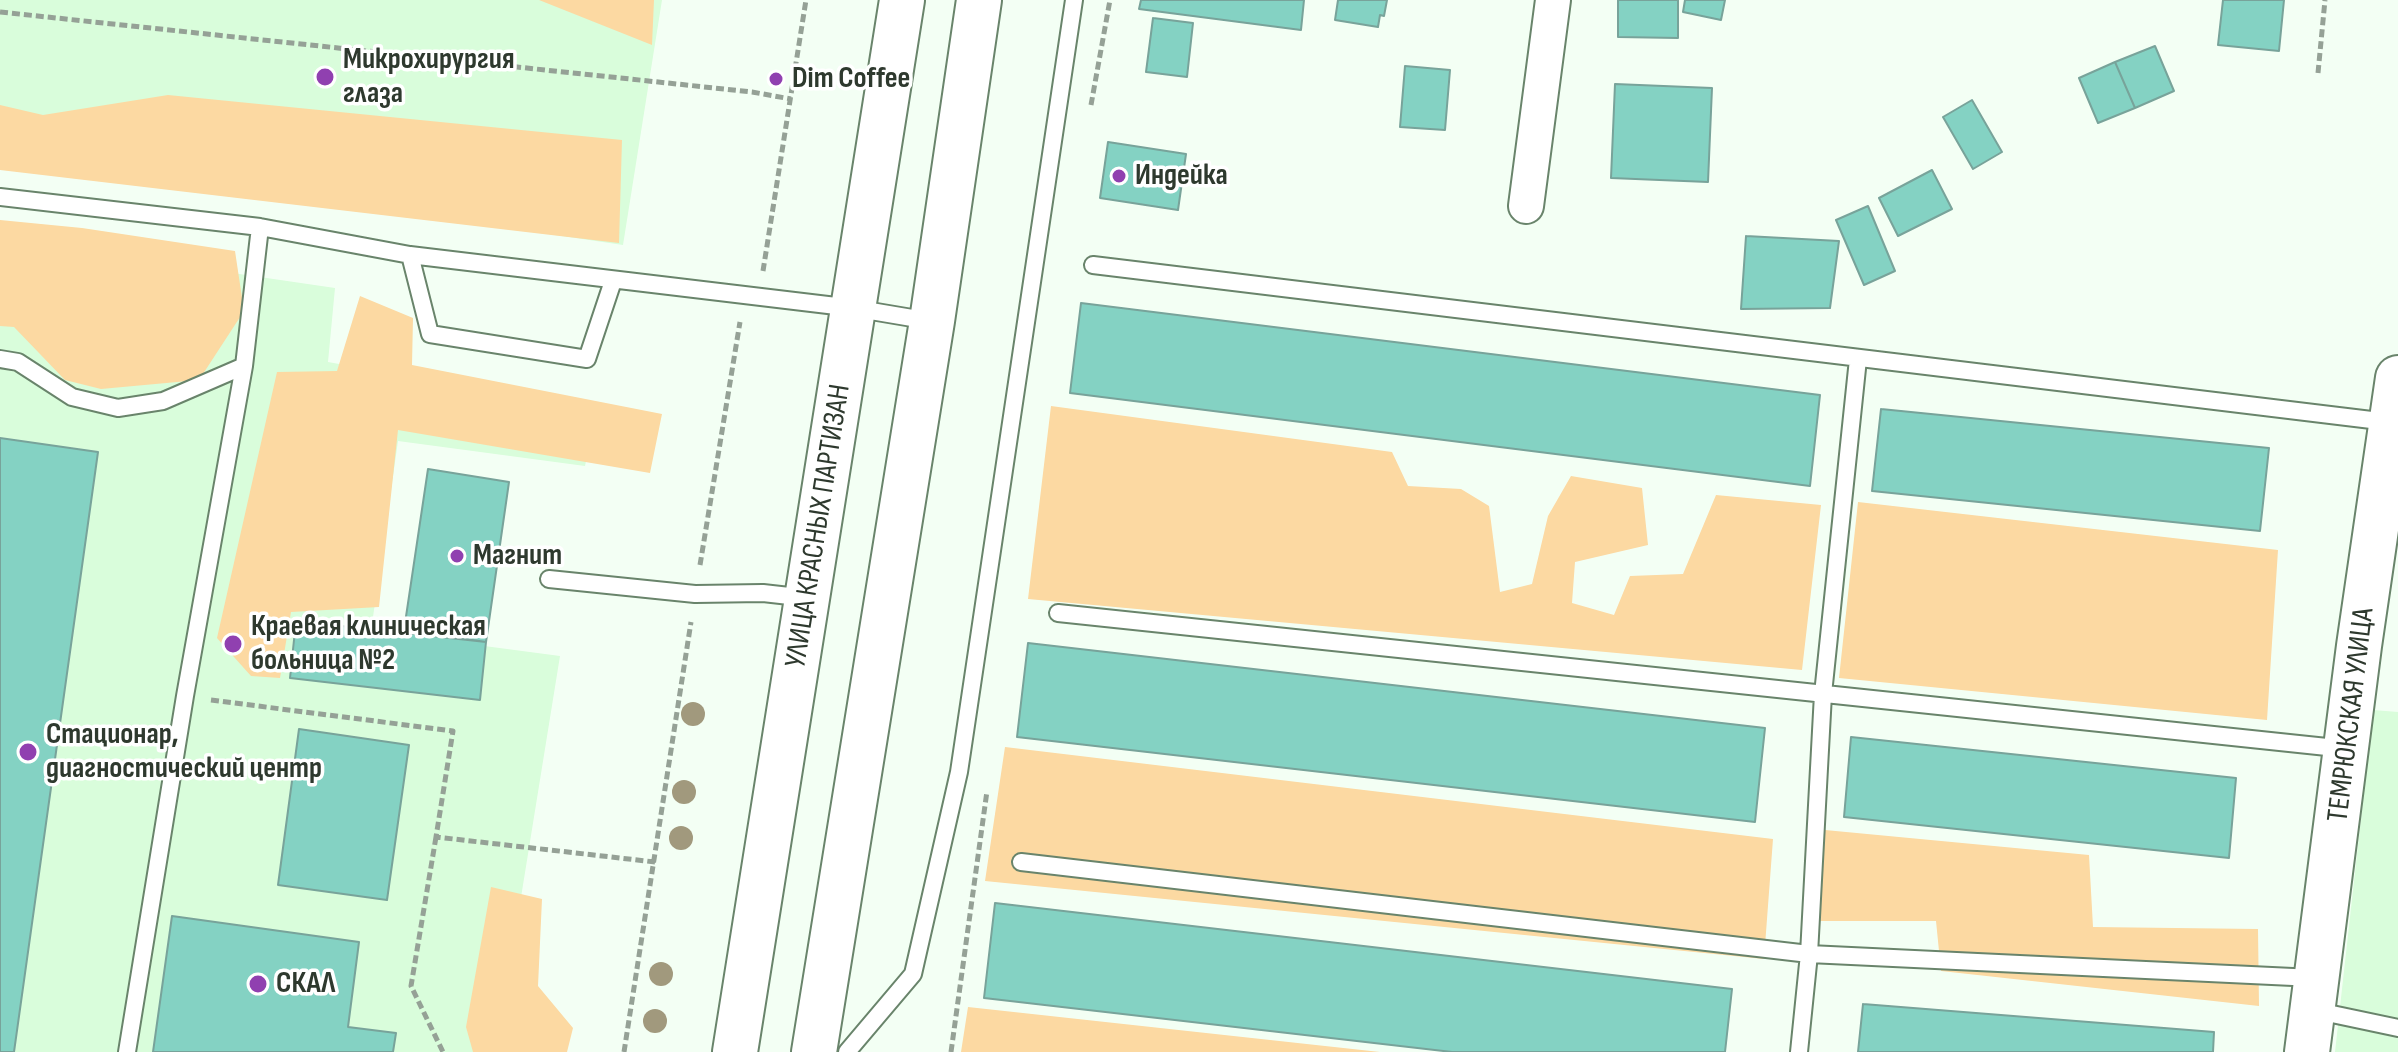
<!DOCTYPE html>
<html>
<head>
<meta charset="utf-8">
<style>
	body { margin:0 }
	canvas { display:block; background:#f3fff4 }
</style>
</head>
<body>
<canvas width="2398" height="1052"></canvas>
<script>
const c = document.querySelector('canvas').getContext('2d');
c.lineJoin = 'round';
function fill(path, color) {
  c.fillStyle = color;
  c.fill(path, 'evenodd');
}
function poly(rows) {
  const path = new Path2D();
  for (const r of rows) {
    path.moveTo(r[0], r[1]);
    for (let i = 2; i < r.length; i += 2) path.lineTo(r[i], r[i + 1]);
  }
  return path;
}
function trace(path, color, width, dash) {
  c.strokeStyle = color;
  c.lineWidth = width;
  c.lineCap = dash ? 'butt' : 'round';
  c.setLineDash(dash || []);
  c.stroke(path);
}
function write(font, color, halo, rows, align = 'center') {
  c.font = font + ' "Sofia Sans Condensed",sans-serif';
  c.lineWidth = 7;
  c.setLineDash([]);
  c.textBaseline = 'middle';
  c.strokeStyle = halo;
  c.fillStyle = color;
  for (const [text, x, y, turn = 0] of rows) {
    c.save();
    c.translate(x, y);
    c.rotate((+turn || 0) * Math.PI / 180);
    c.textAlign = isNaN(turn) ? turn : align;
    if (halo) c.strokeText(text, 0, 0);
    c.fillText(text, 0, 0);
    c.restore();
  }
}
fill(poly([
	[0,0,662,0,623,245,0,153],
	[0,239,335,288,328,362,597,410,585,466,398,441,371,631,560,656,496,1052,0,1052],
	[2373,710,2398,712,2398,1052,2335,1052]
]), '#d9fddb');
fill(poly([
	[539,0,654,0,652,45],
	[168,95,622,140,619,243,0,170,0,105,43,115],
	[0,220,82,228,235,251,244,311,199,380,101,389,65,380,14,327,0,326],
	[360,296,413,318,412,365,662,414,650,473,398,430,379,607,291,612,280,678,251,676,217,638,277,372,337,371],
	[1051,406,1392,452,1408,486,1461,489,1489,506,1500,592,1532,584,1548,516,1571,476,1642,488,1648,545,1575,562,1572,603,1614,615,1630,576,1683,574,1716,495,1821,505,1802,670,1028,599],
	[1858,502,2278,550,2267,720,1839,678],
	[1005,747,1773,839,1764,959,985,881],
	[1825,830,2089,855,2093,927,2258,929,2259,1006,1941,971,1936,921,1813,921],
	[491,887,542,899,538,986,573,1028,567,1052,473,1052,466,1027],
	[968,1007,1380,1052,961,1052]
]), '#fcd9a2');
const building = poly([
	[1141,0,1304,0,1301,30,1139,9,1141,0],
	[1338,0,1387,0,1384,16,1380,15,1378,27,1335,20,1338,0],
	[1618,0,1678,0,1678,38,1618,37,1618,0],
	[1685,0,1725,0,1721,20,1683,12,1685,0],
	[2223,0,2284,0,2279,51,2218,45,2223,0],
	[1153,18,1193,23,1187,77,1146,72,1153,18],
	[2155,46,2174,91,2135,108,2115,62,2155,46],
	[2115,62,2135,108,2098,123,2079,78,2115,62],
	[1405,66,1450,70,1445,130,1400,127,1405,66],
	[1615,84,1712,88,1708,182,1611,178,1615,84],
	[1972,100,2002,152,1973,169,1943,117,1972,100],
	[1108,142,1186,154,1178,210,1100,198,1108,142],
	[1932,170,1952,209,1898,236,1879,198,1932,170],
	[1868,206,1895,271,1864,285,1836,220,1868,206],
	[1746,236,1839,241,1830,308,1741,309,1746,236],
	[1081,303,1820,395,1810,486,1070,393,1081,303],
	[1881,409,2269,448,2260,531,1872,491,1881,409],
	[0,438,98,452,14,1052,0,1052,0,438],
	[428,469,509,482,486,642,404,630,428,469],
	[296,621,486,642,480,700,290,678,296,621],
	[1028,643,1765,728,1755,822,1017,737,1028,643],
	[299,729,409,745,387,900,278,885,299,729],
	[1851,737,2236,778,2229,858,1844,817,1851,737],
	[995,903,1732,989,1725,1052,1452,1052,984,998,995,903],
	[172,916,359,942,348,1027,396,1033,393,1052,153,1052,172,916],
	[1863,1004,2214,1032,2213,1052,1858,1052,1863,1004]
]);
fill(building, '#84d2c3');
trace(building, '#78a39a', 2);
const lane = poly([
	[0,197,260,227,410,255,853,308,930,321],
	[410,255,430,334,587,359,613,281],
	[1093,265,2388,422],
	[0,359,18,362,72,397,118,408,163,401,244,366],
	[549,579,695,594,763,593,807,598],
	[1058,613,2346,749],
	[1021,862,1809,954,2314,978],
	[2313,1010,2398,1028],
	[127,1052,185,696,244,366,260,227],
	[847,1052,913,974,959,772,1074,0],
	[1799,1052,1809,954,1823,694,1858,359]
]);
const street = poly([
	[1526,206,1553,0]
]);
const secondary = poly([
	[2307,1052,2359,646,2398,378]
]);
const highway = poly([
	[735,1052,902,0],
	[814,1052,932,321,979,0]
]);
trace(lane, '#69846b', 20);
trace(street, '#69846b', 38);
trace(secondary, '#69846b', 48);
trace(highway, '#69846b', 48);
trace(poly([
	[0,12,752,92,791,99],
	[2318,73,2325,0],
	[1091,105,1110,0],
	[763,271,806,0],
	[700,565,740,322],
	[211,700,453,731,436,837,655,862],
	[436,837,411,986,443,1052],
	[624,1052,691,622],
	[951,1052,987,791]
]), '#95a196', 5, [8, 4]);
trace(lane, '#fff', 16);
trace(street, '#fff', 34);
trace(secondary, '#fff', 44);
trace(highway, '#fff', 44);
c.fillStyle = '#a1997d';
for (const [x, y] of [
	[693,714],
	[684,792],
	[681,838],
	[661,974],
	[655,1021]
]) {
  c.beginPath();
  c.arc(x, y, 12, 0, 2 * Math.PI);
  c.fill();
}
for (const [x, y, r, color] of [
	[325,77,10,"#9040b0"],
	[776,79,8,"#9040b0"],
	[1119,176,8,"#9040b0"],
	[457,556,8,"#9040b0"],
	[233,644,10,"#9040b0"],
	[28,752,10,"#9040b0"],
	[258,984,10,"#9040b0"]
]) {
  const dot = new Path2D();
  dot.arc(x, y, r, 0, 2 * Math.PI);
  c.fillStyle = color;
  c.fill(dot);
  trace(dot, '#fff', 3);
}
write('bold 30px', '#2e392e', '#fff', [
	["Микрохирургия",343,60],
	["глаза",343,94],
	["Dim Coffee",792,79],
	["Индейка",1135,176],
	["Магнит",473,556],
	["Краевая клиническая",251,627],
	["больница №2",251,661],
	["Стационар,",46,735],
	["диагностический центр",46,769],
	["СКАЛ",276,984]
], 'left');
write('30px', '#2e392e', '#fff', [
	["УЛИЦА КРАСНЫХ ПАРТИЗАН",819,526,-81],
	["ТЕМРЮКСКАЯ УЛИЦА",2352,715,-83]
]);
</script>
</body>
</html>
